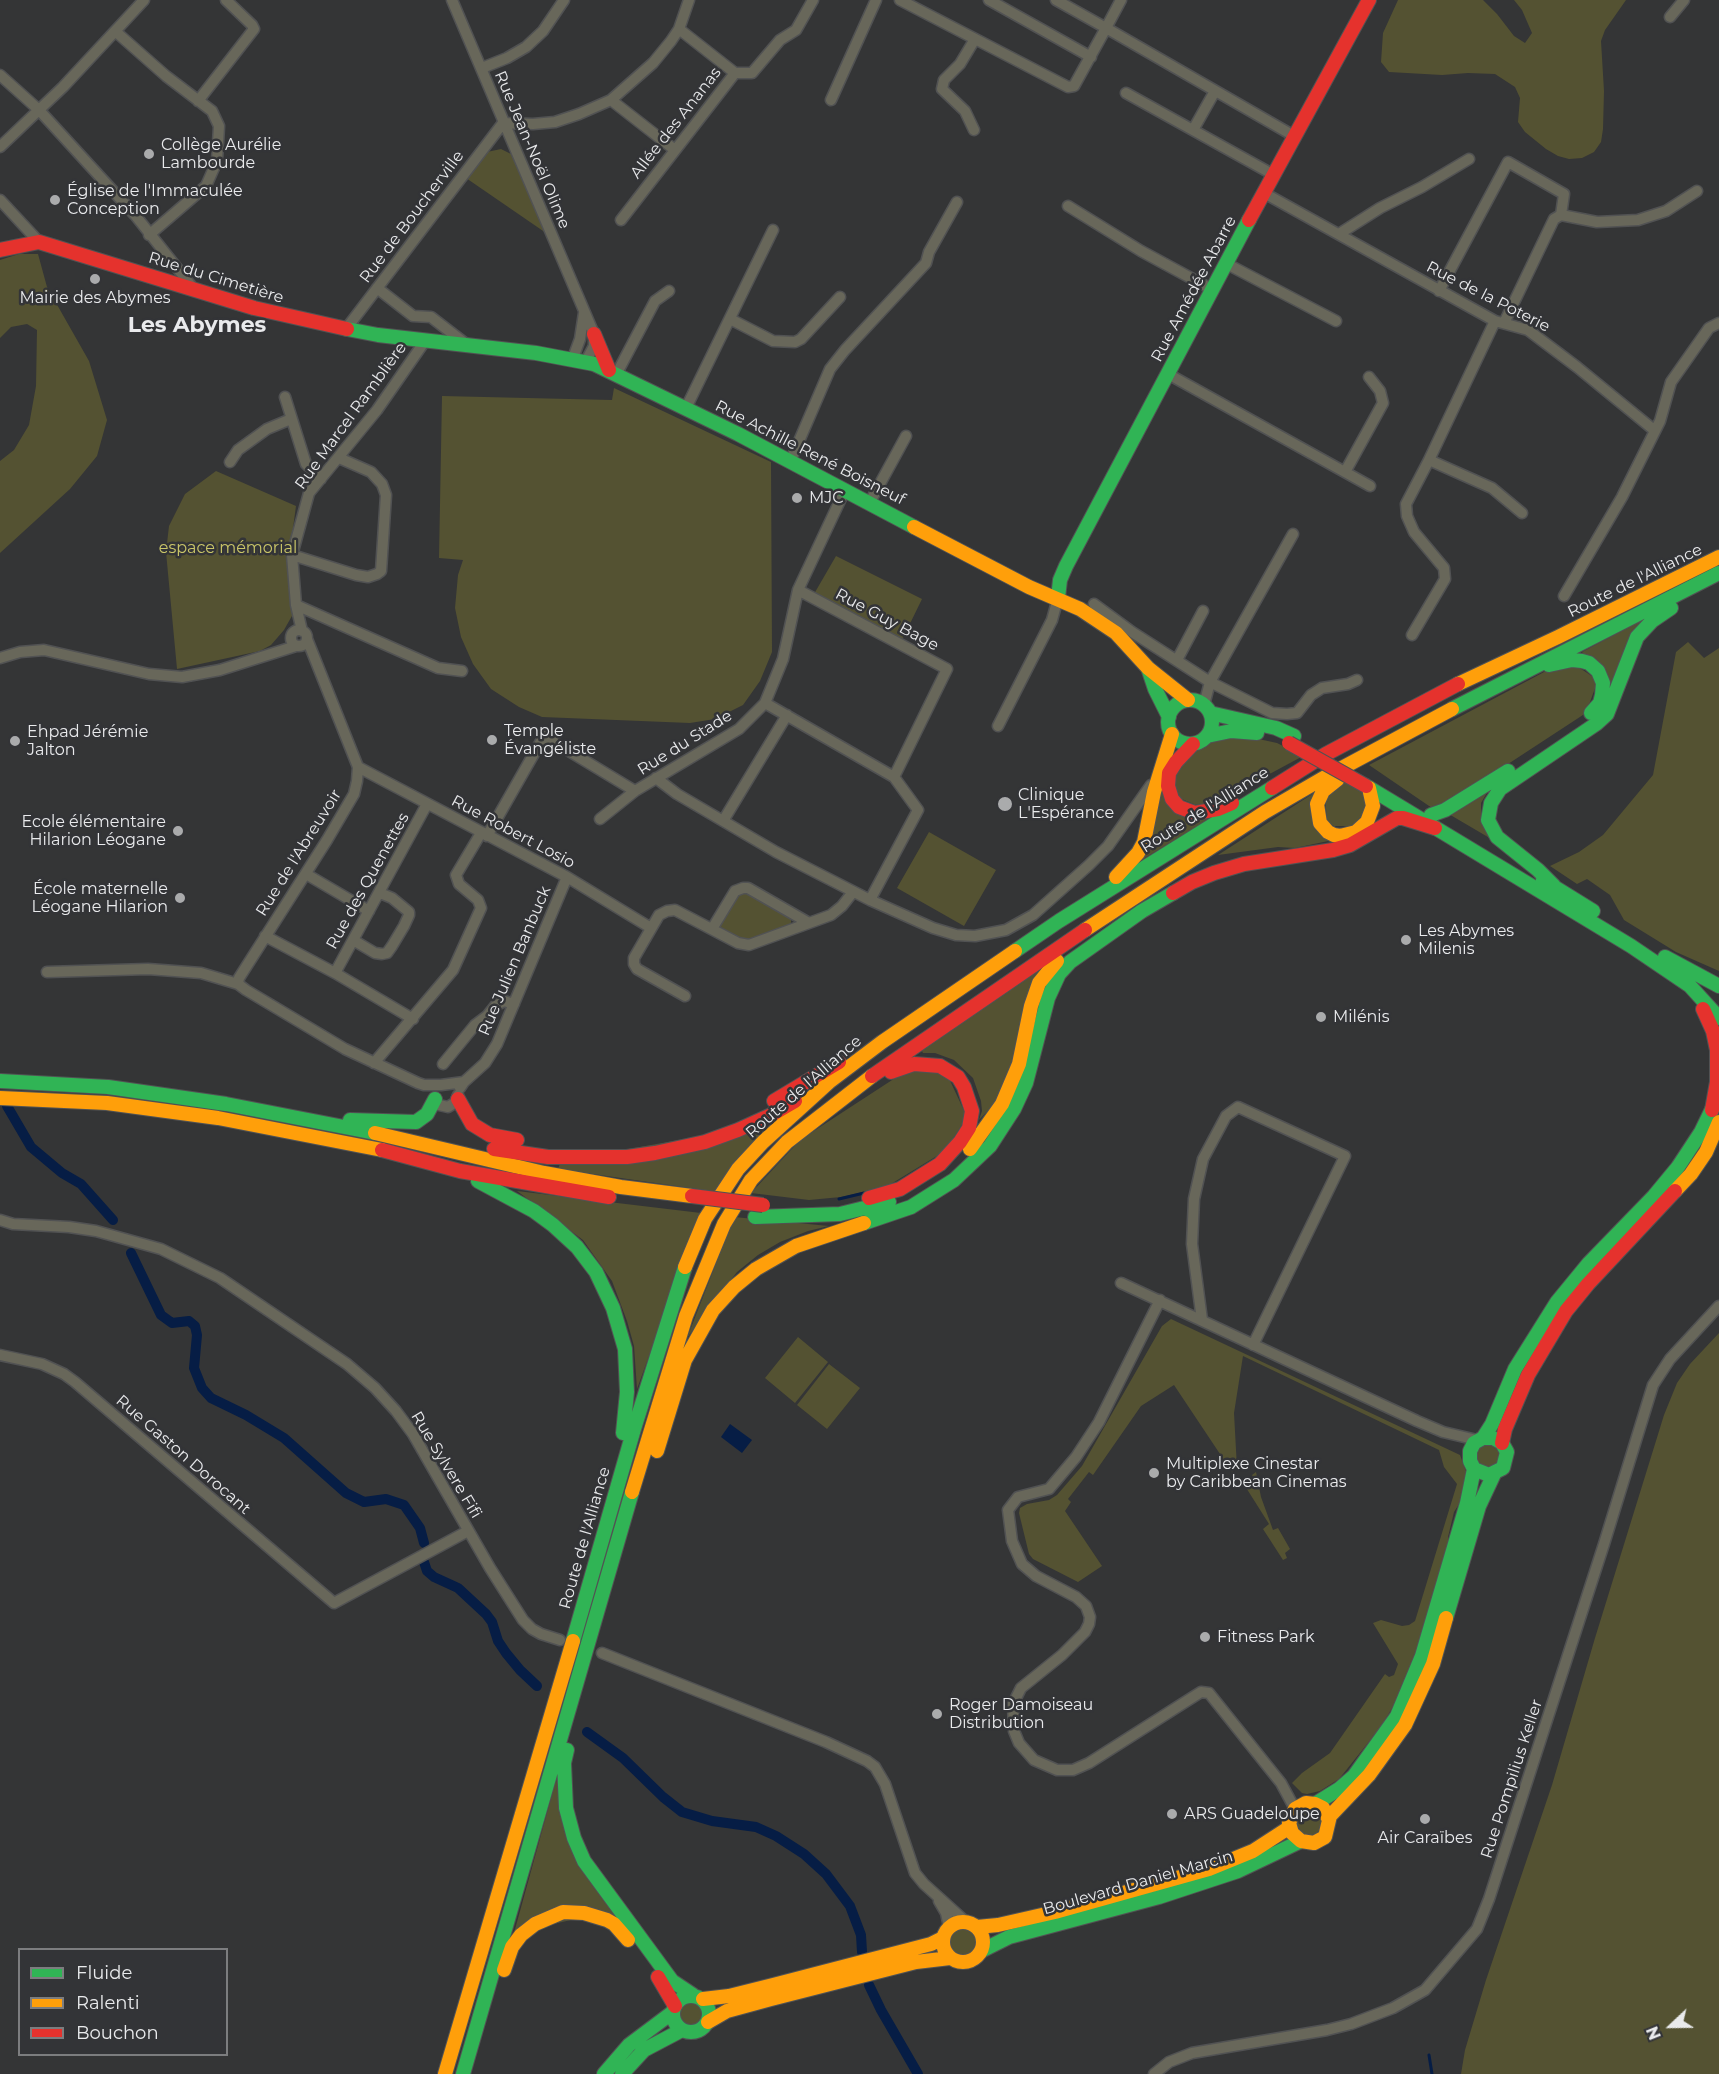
<!DOCTYPE html>
<html>
<head>
<meta charset="utf-8">
<style>
	body { margin:0 }
	#map { position:relative; width:1719px; height:2074px; overflow:hidden; background:#343536; font-family:Montserrat,sans-serif }
	canvas { display:block }
	.legend { position:absolute; left:18px; top:1948px; width:210px; height:108px; box-sizing:border-box; background:#333437; border:2px solid #7c7d7f; margin:0; padding:8px 10px; list-style:none; font-size:18px; color:#e9eaec }
	.legend li { display:flex; align-items:center; gap:12px; height:30px }
	.legend b { width:30px; border:2px solid #7c7d7f }
	.north { position:absolute; left:1641px; top:1996px; width:60px; height:60px; -webkit-text-stroke:4px #333437; paint-order:stroke; rotate:248deg; font-size:16px; font-weight:700; line-height:24px; text-align:center; color:#e9eaec }
	.north::after { content:''; display:block; margin:auto; width:21px; height:27px; background:#e9eaec; clip-path:polygon(50% 0,100% 100%,50% 72%,0 100%) }
</style>
</head>
<body>
<div id="map">
<canvas width="1719" height="2074"></canvas>
<ul class="legend">
<li><b style="height:8px;background:#30b455"></b>Fluide</li>
<li><b style="height:8px;background:#ff9f0a"></b>Ralenti</li>
<li><b style="height:8px;background:#e5322d"></b>Bouchon</li>
</ul>
<div class="north">N</div>
</div>
<script>
const c = document.querySelector('canvas').getContext('2d');
c.lineJoin = 'round';
function fill(path, color) {
  c.fillStyle = color;
  c.fill(path, 'evenodd');
}
function poly(rows) {
  const path = new Path2D();
  for (const r of rows) {
    if (r.length === 3) {
      path.moveTo(r[0] + r[2], r[1]);
      path.arc(r[0], r[1], r[2], 0, 2 * Math.PI);
      continue;
    }
    path.moveTo(r[0], r[1]);
    for (let i = 2; i < r.length; i += 2) path.lineTo(r[i], r[i + 1]);
  }
  return path;
}
function trace(path, color, width, dash) {
  c.strokeStyle = color;
  c.lineWidth = width;
  c.lineCap = dash ? 'butt' : 'round';
  c.setLineDash(dash || []);
  c.stroke(path);
}
function write(font, color, halo, rows, align = 'center') {
  c.font = font + ' Montserrat,sans-serif';
  c.lineWidth = 5;
  c.setLineDash([]);
  c.textBaseline = 'middle';
  c.strokeStyle = halo;
  c.fillStyle = color;
  for (const [text, x, y, turn = 0] of rows) {
    c.save();
    c.translate(x, y);
    c.rotate((+turn || 0) * Math.PI / 180);
    c.textAlign = isNaN(turn) ? turn : align;
    if (halo) c.strokeText(text, 0, 0);
    c.fillText(text, 0, 0);
    c.restore();
  }
}
fill(poly([
	[1398,0,1483,0,1497,14,1514,36,1525,43,1532,33,1522,10,1514,0,1626,0,1605,30,1601,41,1604,91,1603,129,1601,142,1594,152,1582,158,1569,159,1558,156,1546,149,1525,132,1518,122,1520,98,1515,87,1495,74,1468,73,1442,75,1389,72,1381,62,1383,33],
	[501,149,511,154,546,233,466,178,487,152],
	[19,254,38,254,47,287,89,361,107,420,97,456,70,489,0,553,0,461,14,450,29,425,36,386,37,330,27,324,11,327,0,338,0,260],
	[614,388,771,462,772,652,760,681,743,705,715,719,690,723,542,717,519,707,491,689,473,664,461,637,455,608,458,575,463,560,439,558,442,396,612,400],
	[216,471,296,506,288,565,293,614,284,630,271,645,260,651,177,669,166,552,169,526,185,494],
	[836,556,922,599,902,640,814,594],
	[1642,620,1612,696,1582,652],
	[1688,642,1704,658,1719,648,1719,971,1676,952,1624,920,1610,895,1587,879,1577,884,1550,866,1579,852,1603,835,1653,775,1676,652],
	[1572,663,1598,680,1586,713,1453,800,1432,808,1369,765,1546,671],
	[1231,733,1277,743,1303,756,1227,797,1199,805,1186,803,1177,794,1173,772,1193,751,1207,745,1215,738],
	[1345,781,1364,791,1370,808,1352,826,1334,826,1327,822,1325,795],
	[1162,791,1218,814,1138,862],
	[1317,791,1333,840,1295,848,1278,847,1218,855],
	[1488,791,1481,803,1481,816,1493,840,1447,813],
	[929,832,996,870,964,926,897,888],
	[744,891,788,914,791,920,791,924,746,942,722,930,720,924,737,894],
	[1047,963,1010,1072,998,1100,979,1120,982,1111,981,1101,973,1078,954,1060,935,1053,923,1053,921,1049],
	[909,1069,946,1072,967,1117,945,1151,886,1187,841,1197,809,1200,751,1193,800,1140],
	[769,1124,718,1192,558,1169,561,1161],
	[517,1191,701,1213,637,1389,634,1346,627,1321,612,1281,583,1240],
	[734,1217,829,1226,808,1231,780,1242,758,1255,737,1272,687,1338],
	[1171,1319,1460,1455,1467,1474,1461,1501,1454,1512,1448,1537,1449,1549,1424,1633,1394,1705,1380,1728,1339,1779,1320,1791,1307,1794,1302,1793,1292,1783,1302,1773,1330,1753,1385,1674,1389,1677,1394,1675,1398,1664,1373,1623,1381,1620,1402,1626,1409,1625,1415,1621,1457,1484,1444,1467,1439,1450,1243,1356,1234,1413,1237,1468,1232,1472,1174,1385,1141,1406,1093,1475,1089,1472,1068,1499,1071,1502,1065,1511,1102,1566,1078,1582,1033,1559,1029,1554,1019,1513,1020,1508,1027,1504,1049,1500,1057,1495,1082,1466,1162,1326],
	[1719,1333,1719,2074,1461,2074,1465,2050,1486,1980,1552,1785,1595,1638,1664,1415,1677,1383,1690,1364],
	[798,1337,828,1362,795,1403,765,1378],
	[829,1364,860,1388,827,1429,797,1405],
	[1486,1441,1503,1451,1497,1468,1479,1468,1474,1450],
	[1256,1472,1261,1497,1273,1530,1278,1528,1290,1549,1285,1553,1287,1558,1283,1560,1263,1529,1269,1524,1245,1486,1254,1479,1252,1475],
	[556,1780,619,1922,606,1912,514,1933],
	[1309,1823,13],
	[963,1942,15],
	[692,2013,12]
]), '#545232');
fill(poly([
	[730,1424,752,1440,742,1453,721,1437]
]), '#061d45');
trace(poly([
	[839,1199,864,1193],
	[1429,2055,1432,2074]
]), '#061d45', 3);
trace(poly([
	[7,1106,31,1147,62,1173,81,1184,113,1220],
	[131,1253,161,1315,172,1323,189,1321,195,1326,197,1335,194,1368,202,1388,211,1398,246,1415,284,1438,346,1493,364,1502,386,1499,404,1505,420,1528,424,1543],
	[424,1562,427,1571,434,1577,458,1588,486,1614,492,1622,498,1641,506,1653,520,1670,537,1686],
	[587,1732,623,1758,663,1797,682,1812,712,1821,756,1827,776,1836,804,1854,826,1874,850,1906,861,1935,862,1952],
	[869,1985,881,2010,918,2074]
]), '#061d45', 10);
const street = poly([
	[452,0,594,334,594,346,586,361],
	[900,0,1068,87,1074,86,1106,28,1294,136],
	[989,0,1091,57],
	[1056,0,1106,28,1121,0],
	[1670,17,1684,0],
	[115,31,166,76,212,111,219,126,217,161,206,186,149,235],
	[482,68,507,58,526,47,543,31,564,0],
	[735,73,752,73,780,40,796,30,813,0],
	[0,75,39,110,135,215,193,288],
	[1126,93,1274,175],
	[611,100,675,150],
	[831,100,876,0],
	[198,101,254,29,252,25,226,0],
	[503,123,533,124,555,122,579,114,611,100,653,63,671,41,679,29,689,0],
	[974,130,965,111,942,89,944,80,960,64,975,39],
	[1193,130,1215,91],
	[0,147,63,87,144,0],
	[1264,193,1495,321,1528,330,1577,367,1654,430],
	[0,200,39,242],
	[1068,206,1141,251,1213,290],
	[621,220,735,73,679,29],
	[1339,234,1380,208,1422,187,1469,159],
	[1227,264,1336,321],
	[377,288,413,316,431,317,466,344],
	[1439,291,1508,162,1564,194,1561,215],
	[730,319,773,341,795,342,801,339,840,297],
	[1504,323,1554,219,1561,215,1597,222,1638,220,1666,211,1697,191],
	[346,329,503,123],
	[573,358,580,339,584,313],
	[617,373,655,301,669,291],
	[1168,374,1370,486],
	[285,397,306,464,321,479],
	[686,408,773,230],
	[1429,460,1492,488,1522,513],
	[230,462,238,450,267,429,291,419],
	[790,462,830,369,845,350,926,263,929,252,957,202],
	[1345,472,1383,403,1380,391,1369,377],
	[870,502,906,436],
	[292,555,356,575,368,577,377,574,381,571,386,495,382,484,371,472,339,458],
	[798,590,947,669,894,777],
	[1564,596,1622,497,1660,421,1671,382,1709,328,1719,323],
	[1094,604,1132,632,1210,682,1272,713,1287,714,1297,713,1311,695,1322,688,1348,684,1357,680],
	[296,605,438,668,462,671],
	[299,638,8],
	[302,631,296,605,292,555,309,493,377,410,425,341],
	[1412,635,1445,579,1444,568,1414,532,1407,516,1406,504,1429,460,1495,321],
	[0,658,20,652,44,650,149,674,182,677,220,670,296,646],
	[1177,660,1203,611],
	[765,703,894,777,918,810,870,900],
	[1204,705,1210,682,1293,534],
	[998,726,1052,620,1058,598],
	[358,767,567,877,651,928],
	[656,778,677,794,776,852,870,900,933,928,956,935,975,936,1006,930,1033,915,1089,865,1108,846,1151,785],
	[600,819,635,791,739,729,765,703,783,659,798,590,845,490],
	[723,821,787,715],
	[487,836,544,736,635,791],
	[306,874,369,911],
	[712,929,735,891,743,888,748,888,809,923],
	[265,936,335,973,413,1019],
	[353,940,375,953,382,954,387,953,392,946,404,926,409,915,409,912,392,898,380,893],
	[47,972,148,969,201,973,238,984,246,990,345,1049,418,1083,424,1085,441,1085,464,1082],
	[335,973,427,804],
	[238,984,239,978,327,840,354,794,357,781,358,767,307,639],
	[685,996,637,969,634,964,634,958,659,915,667,911,675,910,738,943,749,945,831,915,842,906,853,892],
	[374,1063,453,970,481,908,478,900,459,884,456,875,481,833],
	[443,1064,475,1025,487,1016,495,1006,504,1001,514,1004],
	[460,1088,464,1082,485,1063,497,1044,567,877],
	[435,1098,439,1105,448,1107,456,1102,458,1095],
	[0,1220,13,1224,69,1227,96,1231,161,1249,220,1278,347,1364,375,1388,396,1411,413,1434,490,1568,523,1620,532,1629,541,1634,560,1640],
	[1121,1283,1417,1421,1443,1432,1477,1440],
	[1160,1300,1099,1422,1076,1457,1049,1489,1018,1497,1008,1510,1012,1541,1022,1564,1036,1576,1076,1597,1086,1606,1090,1617,1089,1624,1085,1632,1062,1655,1021,1688,1013,1704,1014,1731,1019,1743,1034,1760,1057,1770,1073,1770,1089,1763,1193,1697,1201,1692,1209,1693,1281,1783,1295,1809],
	[1202,1320,1192,1244,1194,1199,1203,1159,1226,1116,1238,1107,1345,1156,1253,1345],
	[0,1355,42,1364,64,1374,75,1382,334,1603,468,1531],
	[602,1653,826,1742,867,1761,875,1767,885,1784,915,1873,924,1884,966,1922],
	[939,1901,946,1913,949,1927],
	[1154,2074,1169,2062,1192,2053,1327,2030,1351,2024,1393,2008,1425,1990,1477,1929,1489,1899,1604,1544,1653,1385,1670,1359,1719,1306]
]);
const fast = poly([
	[347,329,378,335,536,353,594,364,738,434,914,527],
	[1058,598,1060,580,1066,566,1249,220],
	[1549,665,1572,660,1582,661,1589,663,1598,671,1603,683,1602,695,1600,703,1591,713],
	[1148,668,1155,689,1169,717],
	[1190,722,22],
	[1452,709,1719,573],
	[1210,713,1276,728,1294,736],
	[1207,736,1231,731,1257,733],
	[1366,786,1631,946,1690,986,1719,1018],
	[1431,815,1445,810,1508,771],
	[1543,880,1593,911],
	[1554,886,1538,870,1497,837,1488,820,1491,803,1500,789,1596,724,1607,714,1637,637,1652,621,1671,608],
	[1015,951,1059,921,1272,788],
	[1665,957,1719,986],
	[0,1081,108,1087,226,1104,375,1133],
	[350,1120,416,1122,427,1114,435,1099],
	[478,1181,534,1211,553,1225,577,1247,596,1272,613,1308,625,1349,627,1392,623,1433],
	[755,1217,840,1214,889,1202],
	[864,1223,911,1207,954,1180,990,1146,1014,1109,1026,1083,1048,998,1059,974,1070,962,1142,911,1173,893],
	[1483,1438,1492,1424,1515,1369,1557,1302,1589,1263,1654,1196,1678,1167,1701,1132,1717,1099],
	[1446,1618,1479,1506,1494,1474],
	[573,1641,634,1429,685,1267],
	[567,1750,564,1763,566,1808,574,1838,584,1861,672,1981,693,1995],
	[1315,1804,1339,1789,1354,1776,1397,1716,1422,1656,1467,1503,1474,1469,1470,1461,1470,1451,1474,1443,1483,1438,1493,1438,1502,1443,1507,1452,1503,1468,1489,1475,1474,1469],
	[983,1950,1009,1937,1159,1897,1238,1871,1301,1841],
	[691,2014,18],
	[463,2074,632,1492],
	[604,2074,629,2045,673,2012],
	[622,2074,644,2050,682,2030]
]);
const slow = poly([
	[914,527,1029,587,1080,609,1116,633,1148,668,1188,700],
	[1458,684,1558,637,1719,557],
	[1338,779,1323,791,1317,804,1320,823,1328,832,1334,835,1340,836,1356,832,1367,822,1373,806,1369,788],
	[1116,877,1138,853,1144,842,1154,792,1172,734],
	[1085,930,1265,812,1327,776,1452,709],
	[0,1098,107,1103,218,1118,382,1150],
	[375,1133,544,1173,621,1187,692,1196],
	[970,1149,1002,1104,1019,1064,1031,1006,1039,983,1057,961],
	[1675,1191,1691,1174,1706,1152,1719,1122],
	[685,1267,705,1219,738,1169,763,1142,829,1082,882,1042,1015,951],
	[657,1451,685,1360,713,1310,734,1287,756,1269,796,1246,864,1223],
	[632,1492,686,1316,724,1224,751,1180,787,1142,872,1076],
	[1329,1820,1323,1808,1315,1804,1306,1803,1295,1809,1289,1823,1292,1833,1301,1841,1314,1843,1325,1837,1330,1816,1369,1775,1405,1725,1433,1664,1446,1618],
	[963,1942,20],
	[977,1927,998,1925,1055,1912,1209,1869,1253,1851,1290,1827],
	[504,1970,512,1947,521,1935,535,1924,563,1912,584,1913,607,1920,614,1924,628,1940],
	[703,1999,729,1996,773,1985,931,1944,943,1938],
	[708,2022,727,2011,771,1999,916,1962,950,1958],
	[445,2074,573,1641]
]);
const jam = poly([
	[1249,220,1369,0],
	[0,250,39,242,254,308,347,329],
	[594,334,609,370],
	[1193,744,1176,762,1169,773,1168,786,1172,799,1179,807,1195,813,1218,809,1232,803],
	[1272,788,1326,754,1458,684],
	[1173,893,1192,882,1214,873,1244,864,1333,850,1350,845,1397,818,1403,818,1435,828],
	[1703,1009,1713,1031,1717,1050,1717,1082,1712,1110],
	[872,1076,1085,930],
	[458,1099,472,1124,490,1135,517,1140],
	[774,1101,839,1062],
	[494,1149,548,1157,627,1157,655,1153,705,1142,738,1130,771,1115,795,1101],
	[382,1150,460,1171,609,1197],
	[869,1198,900,1189,940,1164,960,1142,969,1128,972,1111,964,1087,958,1077,940,1066,914,1064,891,1072],
	[1502,1443,1505,1429,1528,1375,1566,1311,1588,1284,1675,1191],
	[658,1977,675,2006]
]);
trace(street, '#515253', 13);
trace(fast, '#515253', 16);
trace(slow, '#515253', 16);
trace(jam, '#515253', 16);
trace(street, '#68675a', 10);
trace(fast, '#30b455', 14);
trace(slow, '#ff9f0a', 14);
trace(jam, '#e5322d', 14);
const jamBridge = poly([
	[1289,743,1366,786],
	[692,1196,763,1205]
]);
trace(jamBridge, '#515253', 16, []);
trace(jamBridge, '#e5322d', 14);
for (const [x, y, r, color] of [
	[149,154,6,"#aaabac"],
	[55,200,6,"#aaabac"],
	[95,279,6,"#aaabac"],
	[797,498,6,"#aaabac"],
	[492,740,6,"#aaabac"],
	[15,741,6,"#aaabac"],
	[1005,804,8,"#aaabac"],
	[178,831,6,"#aaabac"],
	[180,898,6,"#aaabac"],
	[1406,940,6,"#aaabac"],
	[1321,1017,6,"#aaabac"],
	[1154,1473,6,"#aaabac"],
	[1205,1637,6,"#aaabac"],
	[937,1714,6,"#aaabac"],
	[1172,1814,6,"#aaabac"],
	[1425,1819,6,"#aaabac"]
]) {
  const dot = new Path2D();
  dot.arc(x, y, r, 0, 2 * Math.PI);
  c.fillStyle = color;
  c.fill(dot);
  trace(dot, '#333437', 2);
}
write('16px', '#e9eaec', '#333437', [
	["Allée des Ananas",676,123,-52],
	["Rue Jean-Noël Olime",532,150,67],
	["Rue de Boucherville",412,217,-53],
	["Rue du Cimetière",216,278,17],
	["Rue Amédée Abarre",1194,289,-62],
	["Rue de la Poterie",1488,297,27],
	["Rue Marcel Ramblière",351,416,-54],
	["Rue Achille René Boisneuf",810,453,27],
	["Route de l'Alliance",1635,581,-26],
	["Rue Guy Bage",887,620,28],
	["Rue du Stade",685,743,-32],
	["Route de l'Alliance",1205,810,-32],
	["Rue Robert Losio",513,832,28],
	["Rue de l'Abreuvoir",299,853,-58],
	["Rue des Quenettes",368,881,-61],
	["Rue Julien Banbuck",515,961,-67],
	["Route de l'Alliance",804,1087,-41],
	["Rue Gaston Dorocant",183,1455,41],
	["Rue Sylvere Fifi",446,1465,59],
	["Route de l'Alliance",585,1538,-74],
	["Rue Pompilius Keller",1512,1779,-72],
	["Boulevard Daniel Marcin",1138,1883,-16]
]);
write('16px', '#e9eaec', '#333437', [
	["Collège Aurélie",161,145],
	["Lambourde",161,163],
	["Église de l'Immaculée",67,191],
	["Conception",67,209],
	["Mairie des Abymes",95,298,"center"],
	["MJC",809,498],
	["Temple",504,731],
	["Évangéliste",504,749],
	["Ehpad Jérémie",27,732],
	["Jalton",27,750],
	["Clinique",1018,795],
	["L'Espérance",1018,813],
	["Ecole élémentaire",166,822,"right"],
	["Hilarion Léogane",166,840,"right"],
	["École maternelle",168,889,"right"],
	["Léogane Hilarion",168,907,"right"],
	["Les Abymes",1418,931],
	["Milenis",1418,949],
	["Milénis",1333,1017],
	["Multiplexe Cinestar",1166,1464],
	["by Caribbean Cinemas",1166,1482],
	["Fitness Park",1217,1637],
	["Roger Damoiseau",949,1705],
	["Distribution",949,1723],
	["ARS Guadeloupe",1184,1814],
	["Air Caraïbes",1425,1838,"center"]
], 'left');
write('16px', '#cac668', '#333437', [
	["espace mémorial",228,548]
]);
write('bold 22px', '#e9eaec', '#333437', [
	["Les Abymes",197,326]
]);
</script>
</body>
</html>
